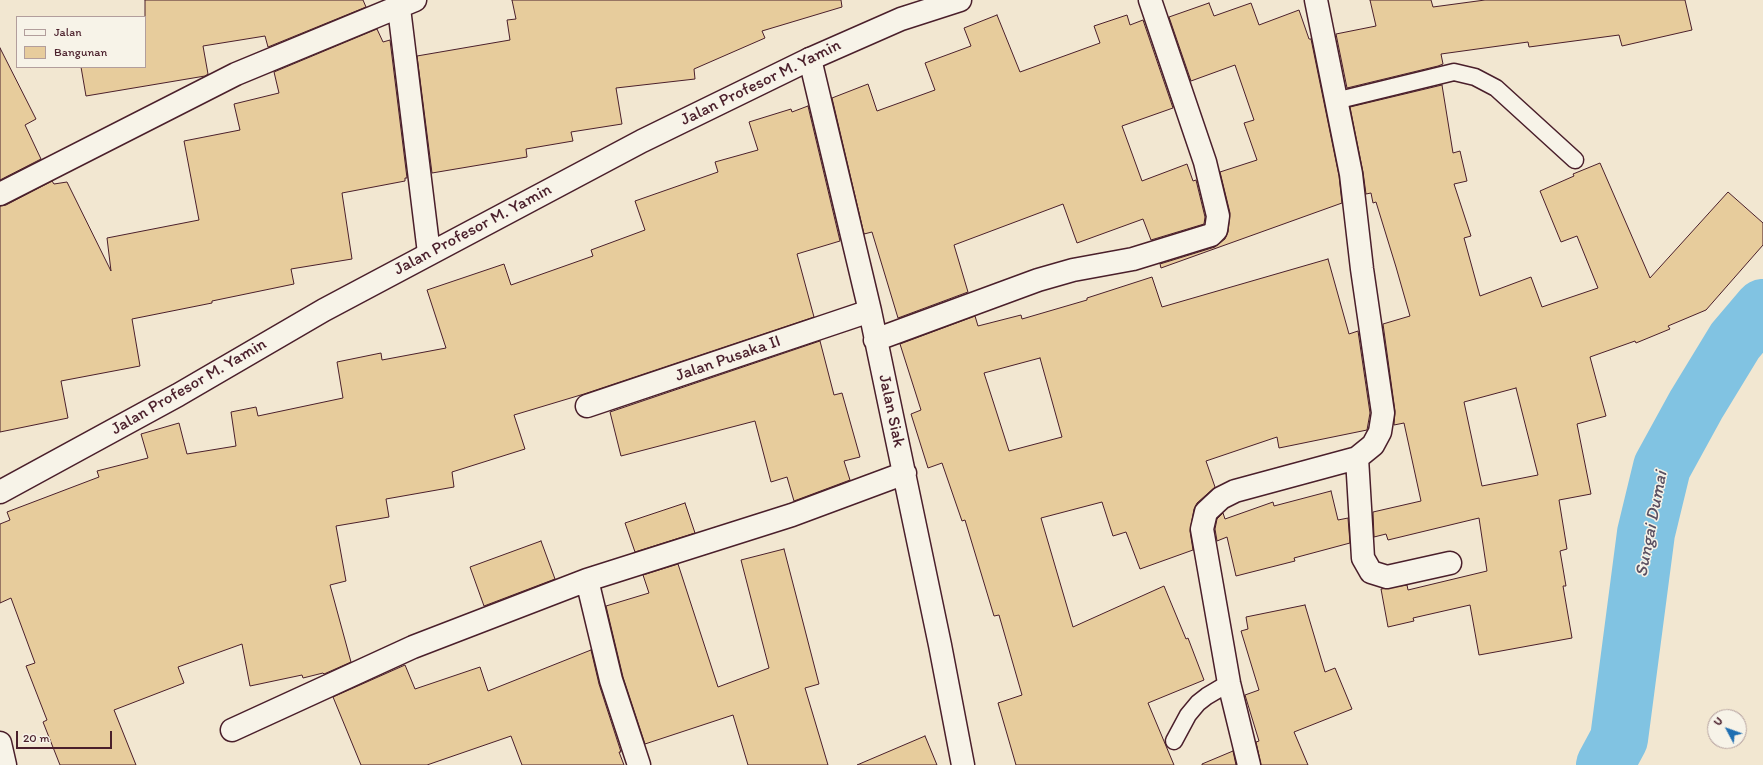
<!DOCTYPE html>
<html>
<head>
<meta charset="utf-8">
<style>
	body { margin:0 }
	#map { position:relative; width:1763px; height:765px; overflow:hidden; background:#f2e7d1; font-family:Itim,sans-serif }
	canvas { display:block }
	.legend { position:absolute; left:16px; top:16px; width:130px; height:52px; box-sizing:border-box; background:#f7f3e8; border:1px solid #b29e9c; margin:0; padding:5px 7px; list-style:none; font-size:12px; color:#4a1f2b }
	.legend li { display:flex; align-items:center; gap:8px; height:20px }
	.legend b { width:20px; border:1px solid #b29e9c }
	.north { position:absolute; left:1707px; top:709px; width:40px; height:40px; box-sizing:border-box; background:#f7f3e8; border:1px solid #b29e9c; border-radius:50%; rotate:311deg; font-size:11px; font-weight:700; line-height:16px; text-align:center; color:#4a1f2b }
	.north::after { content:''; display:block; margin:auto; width:14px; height:18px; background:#1f6fb2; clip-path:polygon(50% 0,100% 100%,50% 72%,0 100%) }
	.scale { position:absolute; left:16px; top:731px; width:96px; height:18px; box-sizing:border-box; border:2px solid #4a1f2b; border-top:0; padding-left:5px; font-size:12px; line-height:14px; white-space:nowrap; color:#4a1f2b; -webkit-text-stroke:3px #f7f3e8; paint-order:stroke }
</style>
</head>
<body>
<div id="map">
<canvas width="1763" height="765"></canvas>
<ul class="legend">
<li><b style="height:5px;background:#f7f3e8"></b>Jalan</li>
<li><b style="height:11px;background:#e7cc9c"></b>Bangunan</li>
</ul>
<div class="north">U</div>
<div class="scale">20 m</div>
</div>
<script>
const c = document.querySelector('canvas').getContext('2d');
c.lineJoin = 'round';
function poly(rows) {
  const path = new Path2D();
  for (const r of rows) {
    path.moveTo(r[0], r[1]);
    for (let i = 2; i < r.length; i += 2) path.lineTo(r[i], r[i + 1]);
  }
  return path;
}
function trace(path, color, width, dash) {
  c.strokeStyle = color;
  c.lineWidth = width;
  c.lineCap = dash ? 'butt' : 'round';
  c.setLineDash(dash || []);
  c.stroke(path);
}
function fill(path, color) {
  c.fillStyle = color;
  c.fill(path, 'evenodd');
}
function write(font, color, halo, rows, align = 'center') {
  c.font = font + ' Itim,sans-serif';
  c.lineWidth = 3;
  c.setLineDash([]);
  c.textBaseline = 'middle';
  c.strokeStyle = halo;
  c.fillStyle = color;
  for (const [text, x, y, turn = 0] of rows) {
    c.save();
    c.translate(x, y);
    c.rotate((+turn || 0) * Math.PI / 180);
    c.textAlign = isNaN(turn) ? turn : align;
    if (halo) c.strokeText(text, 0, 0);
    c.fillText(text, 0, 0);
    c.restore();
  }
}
trace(poly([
	[1605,765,1619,739,1646,533,1662,467,1696,405,1735,341,1763,308]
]), '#81c3e2', 58);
const building = poly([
	[145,0,363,0,366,7,268,47,265,36,203,46,208,74,205,76,86,96,81,67,145,67,145,0],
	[512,0,841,0,842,7,762,31,765,38,694,69,695,79,616,88,622,124,571,132,573,141,526,149,527,157,432,173,417,56,510,40,507,20,516,19,512,0],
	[1370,0,1431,0,1433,7,1485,0,1685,0,1692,30,1622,46,1619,35,1529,47,1528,42,1441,54,1443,64,1438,66,1347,88,1336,34,1376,26,1370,0],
	[1209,3,1214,16,1251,3,1259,25,1299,10,1309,39,1311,39,1339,176,1342,203,1161,268,1160,264,1215,247,1225,239,1228,232,1230,213,1220,172,1257,160,1244,123,1254,120,1235,65,1191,81,1169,17,1209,3],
	[997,15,1020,72,1100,43,1094,26,1127,15,1130,25,1143,20,1173,108,1122,126,1142,181,1187,164,1193,181,1196,180,1205,217,1204,224,1151,240,1143,219,1077,243,1063,204,954,245,968,292,898,318,872,232,864,234,832,98,868,84,877,111,935,90,925,63,971,46,964,28,997,15],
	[377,29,383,42,390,40,407,178,405,178,405,181,342,193,352,259,291,269,294,284,212,301,212,303,132,319,140,366,61,381,68,418,0,432,0,206,6,205,52,181,54,184,67,182,111,271,107,238,199,220,184,141,240,130,234,104,279,93,274,72,377,29],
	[0,48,36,119,25,125,41,159,0,180,0,48],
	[1442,85,1453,153,1460,151,1467,181,1454,184,1471,236,1464,238,1480,296,1531,277,1542,307,1598,288,1577,236,1561,242,1540,191,1574,176,1573,174,1600,163,1650,278,1728,192,1763,223,1763,245,1706,310,1668,326,1670,329,1636,343,1635,341,1590,357,1606,416,1577,424,1591,494,1559,500,1567,549,1560,551,1566,586,1563,586,1572,638,1479,655,1470,605,1413,618,1414,621,1388,627,1381,589,1407,585,1408,590,1487,571,1479,518,1388,540,1386,534,1374,537,1373,512,1421,501,1404,423,1394,425,1395,411,1383,324,1410,316,1396,267,1376,202,1373,203,1371,193,1366,194,1363,172,1350,107,1442,85],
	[1516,388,1538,475,1482,486,1464,402,1516,388],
	[808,106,840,241,797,254,814,317,584,394,514,415,525,449,452,472,454,487,386,499,389,517,336,526,346,581,330,585,351,662,324,674,323,673,303,678,302,675,250,686,242,644,178,667,184,683,114,710,136,765,60,765,43,722,47,720,26,666,35,663,11,598,0,603,0,524,10,520,7,512,99,477,97,471,148,458,141,434,179,423,187,454,236,446,231,412,256,407,258,416,343,398,337,362,381,353,382,360,446,348,427,290,504,264,511,285,593,256,591,250,645,230,635,201,718,172,715,162,758,150,749,122,791,109,792,112,808,106],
	[1328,259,1349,334,1358,331,1370,413,1367,430,1279,448,1277,437,1206,461,1215,487,1197,503,1194,509,1190,531,1193,550,1140,569,1126,532,1113,536,1102,502,1041,518,1073,627,1164,586,1186,639,1188,638,1204,680,1148,703,1174,765,1016,765,998,703,1022,695,999,615,994,616,965,520,962,521,942,463,928,468,911,414,921,410,900,344,975,316,978,326,1021,315,1022,319,1087,300,1087,298,1152,277,1162,307,1328,259],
	[1040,358,1062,437,1009,451,984,373,1040,358],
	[820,341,834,395,842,393,860,457,844,461,850,480,794,501,787,477,771,482,755,421,621,456,610,412,820,341],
	[1331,491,1338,520,1348,518,1350,543,1294,558,1295,561,1236,576,1227,537,1217,541,1215,529,1217,519,1223,513,1225,519,1273,502,1274,506,1331,491],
	[685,503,695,533,635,552,625,523,685,503],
	[541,541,555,579,484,606,470,567,541,541],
	[784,549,819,684,805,688,828,765,748,765,733,715,645,744,623,677,606,606,649,593,643,575,678,564,718,687,769,668,741,560,784,549],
	[1305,605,1325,672,1335,668,1352,709,1294,732,1308,765,1261,765,1256,742,1259,741,1245,695,1259,690,1241,631,1248,629,1246,617,1305,605],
	[591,650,599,684,621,752,619,752,624,765,522,765,511,736,427,765,361,765,333,697,405,665,415,689,480,667,488,691,591,650],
	[925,736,937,765,857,765,925,736],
	[1233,751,1236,765,1202,765,1202,764,1233,751]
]);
fill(building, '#e7cc9c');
trace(building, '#4a1f2b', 1);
const service = poly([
	[1335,101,1454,72,1475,77,1496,88,1575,160],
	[1174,741,1188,715,1198,703,1207,696,1229,683]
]);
const minor = poly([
	[398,0,429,253],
	[810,59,870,311,940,645,963,765],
	[0,194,236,74,415,0],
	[875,340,1038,280,1073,270,1133,259,1211,235,1216,230,1218,216,1205,162,1150,0],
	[587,406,870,311],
	[1357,458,1363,558,1371,572,1387,577,1450,563],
	[587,580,611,680,639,765],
	[232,730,413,647,587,580,792,515,905,473],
	[0,743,5,765],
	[1249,765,1229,683,1202,529,1206,512,1221,498,1235,491,1357,458,1373,445,1380,432,1383,413,1362,269,1351,174,1316,0]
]);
const tertiary = poly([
	[0,492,178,395,324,310,642,141,810,59,901,19,960,0]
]);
trace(service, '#4a1f2b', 19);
trace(minor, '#4a1f2b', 25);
trace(tertiary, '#4a1f2b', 25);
trace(service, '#f7f3e8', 16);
trace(minor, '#f7f3e8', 22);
trace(tertiary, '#f7f3e8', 22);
write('17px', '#4a1f2b', '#f7f3e8', [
	["Jalan Profesor M. Yamin",761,83,-26],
	["Jalan Profesor M. Yamin",473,230,-28],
	["Jalan Pusaka II",728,359,-19],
	["Jalan Profesor M. Yamin",189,387,-30],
	["Jalan Siak",891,411,78]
]);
write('italic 18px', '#5a5062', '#f7f3e8', [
	["Sungai Dumai",1652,524,-79]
]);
</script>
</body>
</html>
